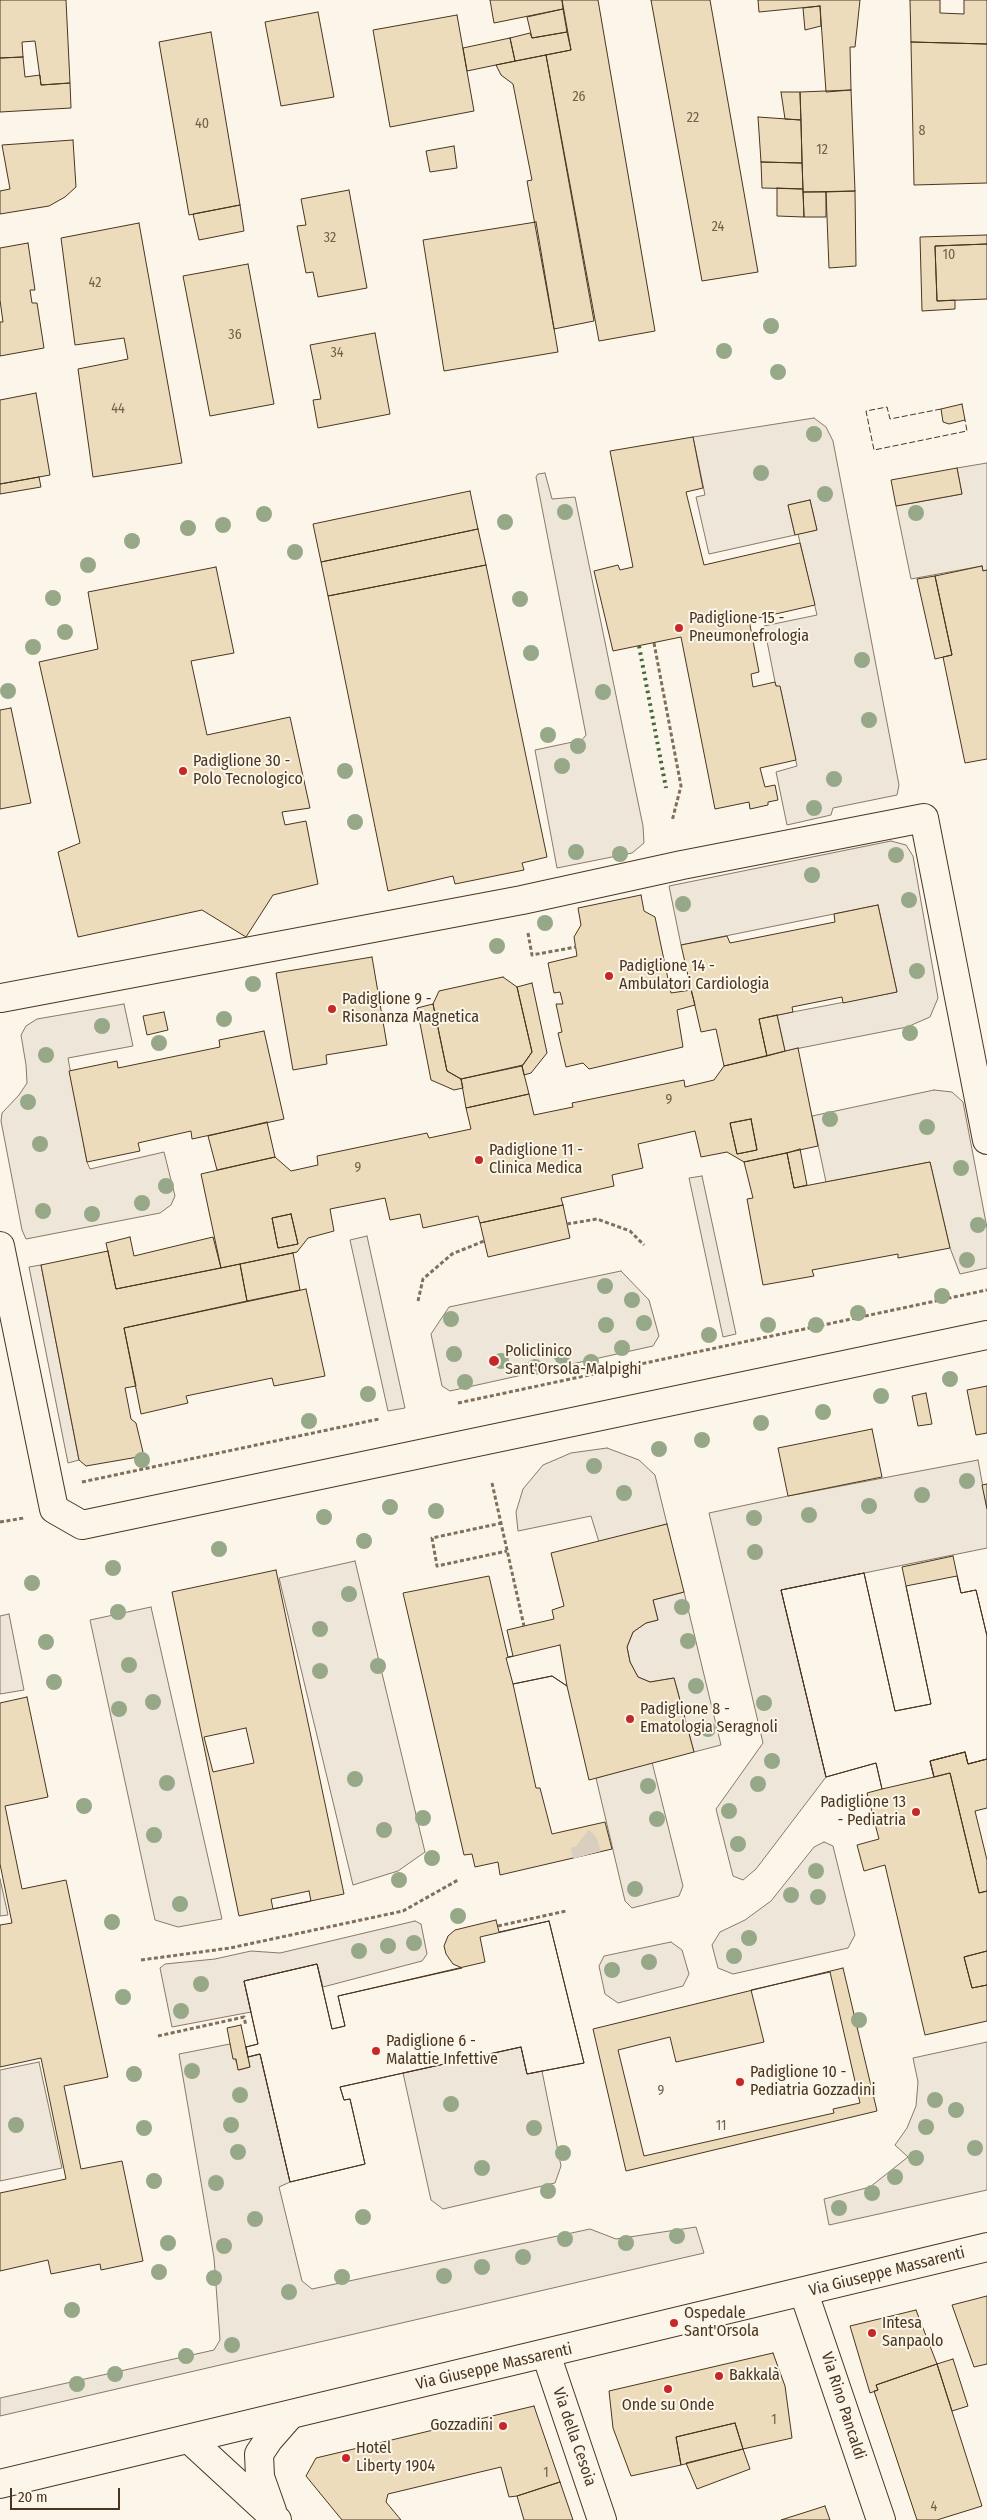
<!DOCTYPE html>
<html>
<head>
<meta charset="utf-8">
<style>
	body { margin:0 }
	#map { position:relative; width:987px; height:2520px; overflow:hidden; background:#fbf6e9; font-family:"Fira Sans Condensed",sans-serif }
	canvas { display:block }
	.scale { position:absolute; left:10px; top:2488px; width:110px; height:22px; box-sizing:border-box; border:2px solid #4a3520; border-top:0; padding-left:6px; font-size:15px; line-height:18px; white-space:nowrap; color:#4a3520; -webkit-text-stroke:4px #fbf6e9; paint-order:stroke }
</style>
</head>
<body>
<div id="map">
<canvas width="987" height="2520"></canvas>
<div class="scale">20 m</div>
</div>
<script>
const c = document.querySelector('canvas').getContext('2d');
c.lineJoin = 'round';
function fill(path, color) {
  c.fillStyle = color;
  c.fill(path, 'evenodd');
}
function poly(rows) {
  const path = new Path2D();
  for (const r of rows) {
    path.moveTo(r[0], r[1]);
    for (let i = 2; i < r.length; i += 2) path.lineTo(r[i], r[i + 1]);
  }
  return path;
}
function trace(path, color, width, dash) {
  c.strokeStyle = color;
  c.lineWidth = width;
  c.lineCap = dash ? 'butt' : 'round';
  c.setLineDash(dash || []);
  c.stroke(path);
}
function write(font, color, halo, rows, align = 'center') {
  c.font = font + ' "Fira Sans Condensed",sans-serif';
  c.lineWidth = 4;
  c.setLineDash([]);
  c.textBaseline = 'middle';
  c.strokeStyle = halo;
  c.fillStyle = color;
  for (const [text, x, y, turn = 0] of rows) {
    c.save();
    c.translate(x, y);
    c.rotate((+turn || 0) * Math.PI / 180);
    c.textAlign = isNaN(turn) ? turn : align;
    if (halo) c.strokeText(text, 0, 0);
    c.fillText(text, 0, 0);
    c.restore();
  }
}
const green = poly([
	[814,418,826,427,833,441,899,785,897,795,833,808,831,815,787,825,776,772,797,766,780,687,776,686,775,682,764,626,817,615,798,534,817,530,810,500,788,505,795,535,709,554,696,497,705,495,693,437,814,418],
	[987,463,987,570,983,571,982,566,911,579,896,506,962,494,957,468,987,463],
	[545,473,552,499,575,497,643,826,644,843,632,853,557,868,535,750,582,740,586,735,536,477,538,474,545,473],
	[891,841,906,845,913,856,938,998,930,1017,907,1027,785,1051,777,1015,897,992,878,905,681,945,669,886,891,841],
	[124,1004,133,1046,68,1058,87,1162,90,1169,164,1152,175,1196,171,1205,160,1213,26,1239,22,1230,1,1121,2,1113,19,1095,27,1083,26,1065,21,1035,26,1026,37,1019,124,1004],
	[934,1090,952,1092,963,1102,987,1228,987,1268,960,1274,950,1248,930,1162,826,1182,812,1116,934,1090],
	[41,1265,79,1460,68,1463,29,1267,41,1265],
	[621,1271,649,1300,659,1336,653,1346,450,1391,442,1386,431,1334,449,1307,621,1271],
	[607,1448,639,1460,655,1475,667,1524,599,1542,591,1516,518,1531,516,1512,523,1489,543,1465,571,1453,607,1448],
	[978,1460,987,1509,987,1548,781,1590,826,1777,756,1869,743,1880,733,1876,716,1809,763,1743,709,1513,788,1496,978,1460],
	[355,1561,425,1852,398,1871,353,1885,279,1578,355,1561],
	[684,1592,721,1745,694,1752,674,1678,650,1682,638,1677,630,1662,627,1647,633,1632,646,1623,658,1620,653,1600,684,1592],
	[151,1607,222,1919,178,1927,155,1920,90,1620,151,1607],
	[9,1614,24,1690,0,1694,0,1616,9,1614],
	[652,1762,683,1886,679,1896,632,1908,625,1901,596,1778,652,1762],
	[824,1842,833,1846,855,1935,848,1948,733,1974,718,1968,712,1945,720,1932,745,1920,771,1901,814,1847,824,1842],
	[0,1879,8,1915,0,1916,0,1879],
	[415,1921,421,1924,427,1954,422,1961,323,1987,317,1964,244,1981,251,2012,172,2027,160,1968,165,1964,215,1959,251,1951,280,1953,415,1921],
	[671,1942,682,1950,689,1974,683,1986,618,2003,605,1994,599,1966,604,1956,671,1942],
	[987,2042,987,2190,829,2225,824,2199,870,2187,908,2157,895,2145,907,2128,916,2106,918,2082,913,2058,987,2042],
	[230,2044,239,2070,250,2067,248,2057,260,2054,290,2182,279,2187,302,2281,312,2289,590,2229,616,2239,696,2227,704,2253,0,2416,0,2398,214,2350,220,2340,214,2258,179,2054,230,2044],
	[521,2047,527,2074,542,2071,561,2166,555,2183,443,2209,431,2200,403,2073,521,2047],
	[39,2062,62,2168,0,2181,0,2070,39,2062]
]);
fill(green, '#ede6d9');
trace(green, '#887966', 1);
const parking = poly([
	[702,1176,736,1334,723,1337,689,1178,702,1176],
	[367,1236,405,1408,388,1411,350,1240,367,1236]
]);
fill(parking, '#ede7d9');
trace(parking, '#887966', 1);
const building = poly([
	[0,0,66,0,70,83,41,85,35,41,22,42,23,57,0,58,0,0],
	[490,0,562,0,563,9,494,23,490,0],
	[562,0,598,0,655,331,599,341,546,55,571,50,562,0],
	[651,0,710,0,758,272,702,281,651,0],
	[758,0,860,0,855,47,850,47,851,90,826,92,820,6,759,12,758,0],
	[910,0,940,0,940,13,964,14,964,0,987,0,987,44,911,42,910,0],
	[820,6,821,26,805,30,803,8,820,6],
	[563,9,567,32,532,38,527,17,563,9],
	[318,12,334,97,281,106,265,22,318,12],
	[457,15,474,111,390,127,373,30,457,15],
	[211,32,240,205,189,215,159,42,211,32],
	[567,32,571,50,515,61,510,38,530,33,532,38,567,32],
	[510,38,515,61,467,71,463,48,510,38],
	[911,42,987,44,987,183,914,185,911,42],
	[546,55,594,321,554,329,527,181,532,180,513,84,501,75,496,65,546,55],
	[23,57,25,77,40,75,41,85,70,83,71,108,0,112,0,58,23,57],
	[851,90,855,191,803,192,800,92,851,90],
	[781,92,800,92,801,120,785,119,781,92],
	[758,117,801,120,802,163,761,162,758,117],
	[73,140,76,187,65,197,49,206,0,214,0,191,10,189,2,145,73,140],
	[454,146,457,168,430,172,426,151,454,146],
	[761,162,802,163,803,189,762,188,761,162],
	[777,188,803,189,804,217,777,216,777,188],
	[349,190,367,288,318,297,313,272,306,273,297,226,306,225,301,199,349,190],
	[855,191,856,266,829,268,826,192,855,191],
	[803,192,826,192,826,217,804,217,803,192],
	[240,205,244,231,199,240,193,214,240,205],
	[536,222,558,352,444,371,423,240,536,222],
	[139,223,182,463,93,477,78,369,128,359,124,338,75,345,61,238,139,223],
	[987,235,987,244,935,246,937,301,955,300,955,309,922,311,920,237,987,235],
	[28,243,35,290,30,290,32,303,37,303,44,348,0,356,0,322,3,322,0,300,0,248,28,243],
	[987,244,987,299,937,301,935,246,987,244],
	[248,264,274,404,210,416,183,276,248,264],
	[375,333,390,414,318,428,313,400,321,399,310,345,375,333],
	[36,393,50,475,0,484,0,400,36,393],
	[962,404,965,420,949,424,943,422,941,409,962,404],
	[693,437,703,488,686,492,704,565,800,543,815,605,749,620,759,672,751,674,753,687,775,682,776,686,780,686,796,760,760,768,765,787,775,785,778,800,768,802,768,805,750,809,749,802,715,809,681,637,613,651,594,571,618,565,620,570,633,567,610,451,693,437],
	[957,468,962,494,896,506,891,480,957,468],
	[39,477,41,487,0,494,0,484,39,477],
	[470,491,478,529,321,562,313,524,470,491],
	[810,500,817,530,795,535,788,505,810,500],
	[478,529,486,565,328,596,321,562,478,529],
	[486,565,547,857,522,863,524,870,455,884,453,876,388,891,328,596,486,565],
	[982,566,983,571,987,570,987,759,965,763,943,657,952,655,935,576,982,566],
	[216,567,234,653,191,661,207,735,290,717,310,808,282,812,285,825,306,821,318,884,273,895,246,937,202,910,78,937,58,852,80,843,39,662,98,649,88,592,216,567],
	[935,576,952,655,935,659,917,579,935,576],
	[11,708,31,803,0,809,0,710,11,708],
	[641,895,644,911,655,917,671,993,691,990,695,1005,677,1010,683,1047,589,1069,583,1063,566,1067,558,1033,562,1032,556,1004,563,1004,560,992,554,993,548,963,577,956,574,937,581,925,578,908,641,895],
	[878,905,897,992,843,1003,842,997,792,1007,793,1012,759,1019,767,1056,724,1066,716,1029,701,1032,681,945,727,936,730,943,835,922,834,914,878,905],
	[372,957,387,1045,326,1055,327,1064,293,1070,276,973,372,957],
	[503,977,517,987,532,1052,523,1065,461,1079,447,1071,433,1004,439,991,503,977],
	[532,983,547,1053,531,1073,524,1075,522,1066,532,1052,517,987,532,983],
	[433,1004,447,1071,461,1079,463,1088,454,1090,431,1080,417,1008,433,1004],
	[164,1012,168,1030,147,1035,143,1016,164,1012],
	[777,1015,785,1051,767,1056,759,1019,777,1015],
	[264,1031,284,1119,192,1139,191,1131,138,1143,140,1151,87,1162,69,1071,117,1061,118,1068,220,1047,219,1040,264,1031],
	[798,1048,818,1146,744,1162,727,1152,701,1157,695,1131,638,1144,643,1168,612,1175,614,1186,561,1198,563,1205,480,1223,478,1216,423,1228,420,1214,390,1220,385,1198,330,1209,334,1231,308,1238,297,1252,221,1268,201,1174,275,1157,291,1171,318,1165,317,1156,427,1133,429,1138,471,1129,466,1108,529,1094,534,1115,573,1107,572,1103,684,1080,685,1087,714,1080,724,1066,798,1048],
	[751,1119,757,1150,737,1154,730,1123,751,1119],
	[291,1214,298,1244,278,1248,272,1218,291,1214],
	[522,1066,529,1094,466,1108,461,1079,522,1066],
	[751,1119,757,1150,737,1154,730,1123,751,1119],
	[267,1122,275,1157,217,1170,208,1136,267,1122],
	[800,1149,807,1185,794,1188,787,1153,800,1149],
	[787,1153,794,1188,930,1162,950,1248,898,1258,898,1254,812,1270,814,1276,763,1285,747,1199,753,1198,744,1162,787,1153],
	[563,1205,570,1238,488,1257,480,1223,563,1205],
	[291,1214,298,1244,278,1248,272,1218,291,1214],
	[130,1237,134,1256,213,1237,221,1268,116,1289,106,1243,130,1237],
	[108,1251,116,1289,240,1264,247,1301,124,1328,136,1386,125,1388,131,1419,136,1423,143,1452,138,1457,86,1466,79,1460,41,1265,108,1251],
	[293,1253,300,1290,247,1301,240,1264,293,1253],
	[306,1289,325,1376,274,1386,272,1378,186,1396,188,1403,141,1414,124,1328,306,1289],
	[987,1386,987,1433,976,1435,967,1390,987,1386],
	[926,1393,932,1424,918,1426,912,1396,926,1393],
	[872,1429,882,1477,788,1496,778,1448,872,1429],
	[987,1484,987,1509,982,1485,987,1484],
	[667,1524,684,1592,653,1600,658,1620,646,1623,633,1632,627,1647,630,1662,638,1677,650,1682,674,1678,694,1752,589,1780,567,1686,552,1676,513,1684,536,1788,540,1788,552,1834,605,1822,612,1849,500,1875,498,1862,475,1867,472,1854,464,1855,403,1593,489,1576,508,1657,513,1656,507,1630,554,1619,552,1610,564,1606,551,1553,667,1524],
	[953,1556,961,1593,976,1590,987,1636,987,1759,968,1764,965,1752,930,1761,934,1777,950,1773,979,1893,987,1891,987,1951,964,1957,972,1988,987,1985,987,2021,925,2035,885,1865,864,1871,857,1845,879,1839,867,1793,882,1789,876,1763,826,1777,781,1590,864,1573,895,1711,931,1704,902,1567,953,1556],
	[276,1570,344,1894,239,1916,172,1592,276,1570],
	[864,1573,895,1711,931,1704,906,1586,957,1576,961,1593,976,1590,987,1636,987,1759,968,1764,965,1752,930,1761,934,1777,882,1789,876,1763,826,1777,781,1590,864,1573],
	[560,1645,567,1686,552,1676,513,1684,506,1658,560,1645],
	[27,1697,48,1797,5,1806,22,1889,66,1880,108,2077,64,2086,81,2169,122,2161,143,2261,101,2270,100,2264,51,2274,48,2260,0,2271,0,2193,66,2179,41,2058,0,2067,0,1925,12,1923,0,1864,0,1703,27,1697],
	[246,1728,254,1763,213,1772,204,1737,246,1728],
	[965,1752,968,1764,987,1759,987,1808,975,1811,987,1860,987,1891,979,1893,950,1773,934,1777,930,1761,965,1752],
	[309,1891,311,1901,273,1909,271,1899,309,1891],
	[496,1920,499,1932,549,1921,584,2063,527,2074,521,2047,340,2087,344,2100,350,2099,365,2164,290,2182,260,2054,248,2057,246,2047,258,2044,244,1981,317,1964,332,2029,345,2026,338,1996,462,1968,453,1964,446,1954,444,1946,448,1936,455,1930,496,1920],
	[549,1921,584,2063,527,2074,521,2047,340,2087,344,2100,350,2099,365,2164,290,2182,260,2054,248,2057,246,2047,258,2044,244,1981,317,1964,332,2029,345,2026,338,1996,485,1962,480,1937,549,1921],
	[987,1951,987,1985,972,1988,964,1957,987,1951],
	[843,1968,877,2111,626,2171,593,2029,843,1968],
	[830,1972,860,2103,833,2109,834,2113,644,2156,618,2050,670,2037,676,2062,764,2042,751,1990,830,1972],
	[241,2025,250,2067,238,2070,236,2059,233,2059,227,2028,241,2025],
	[987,2296,987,2364,974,2367,952,2305,987,2296],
	[916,2310,937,2364,876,2385,878,2390,870,2393,850,2326,916,2310],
	[773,2353,785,2386,792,2438,743,2449,735,2423,676,2437,681,2465,631,2476,613,2428,609,2391,773,2353],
	[953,2359,968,2406,952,2411,937,2364,953,2359],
	[937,2364,982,2506,937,2520,917,2520,874,2391,878,2390,876,2385,937,2364],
	[534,2406,560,2482,517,2496,509,2497,501,2467,388,2494,386,2502,401,2520,342,2520,306,2476,316,2458,534,2406],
	[735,2423,743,2449,681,2465,676,2437,735,2423],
	[743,2449,750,2469,697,2489,686,2463,743,2449],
	[560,2482,573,2520,524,2520,517,2496,560,2482],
	[825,2506,830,2520,781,2520,825,2506]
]);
fill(building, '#ecdcbc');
trace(building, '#4a3520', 1);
trace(poly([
	[580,1841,584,1844,587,1855]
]), '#d8cfc1', 28, [28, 14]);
const minor = poly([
	[1,998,522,900,682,865,924,818,987,1140],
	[0,1246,54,1509,82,1525,987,1335],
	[804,2293,881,2520],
	[546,2354,602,2520],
	[189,2439,277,2520],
	[272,2511,260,2477,259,2454,269,2439,290,2415]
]);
const major = poly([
	[0,2484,987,2247]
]);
trace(minor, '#4a3520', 30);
trace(major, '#4a3520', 30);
trace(poly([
	[654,643,681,786,672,821],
	[528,933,532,955,576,947],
	[567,1224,597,1219,630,1231,644,1245],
	[418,1301,423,1279,452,1254,484,1241],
	[458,1403,987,1290],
	[82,1482,379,1419],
	[492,1483,524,1626],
	[0,1522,24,1518],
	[502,1523,432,1538,437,1566,507,1551],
	[498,1926,566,1911],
	[141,1960,230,1948,403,1911,458,1880],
	[158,2036,244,2017,246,2026]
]), '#7f6f5c', 3, [4, 2.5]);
trace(minor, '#fbf6e9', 28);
trace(major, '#fbf6e9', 28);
trace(poly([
	[639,646,666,788]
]), '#436837', 4, [2.5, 4]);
trace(poly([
	[941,409,890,419,887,407,866,411,874,450,967,431,965,420]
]), '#4a3520', 1, [6, 2.5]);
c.fillStyle = '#96a887';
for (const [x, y] of [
	[771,326],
	[724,351],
	[778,372],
	[814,434],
	[761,473],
	[825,494],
	[565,512],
	[916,513],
	[264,514],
	[505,522],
	[223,525],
	[188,528],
	[132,541],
	[295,552],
	[88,565],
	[53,598],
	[520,599],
	[65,632],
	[33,647],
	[531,653],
	[862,660],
	[8,691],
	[603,692],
	[869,720],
	[548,735],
	[578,746],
	[562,766],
	[345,771],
	[834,779],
	[814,808],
	[355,822],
	[576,852],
	[620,854],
	[896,855],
	[812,875],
	[909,900],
	[683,904],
	[545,923],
	[497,946],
	[917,971],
	[253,984],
	[224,1019],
	[102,1026],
	[910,1033],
	[159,1043],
	[46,1055],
	[28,1102],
	[830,1119],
	[927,1127],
	[40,1144],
	[961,1168],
	[166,1186],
	[142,1203],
	[43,1211],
	[92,1214],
	[978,1225],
	[967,1260],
	[605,1286],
	[942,1296],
	[632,1300],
	[858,1313],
	[451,1319],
	[644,1323],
	[606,1325],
	[768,1325],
	[816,1325],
	[709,1335],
	[622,1348],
	[454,1354],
	[562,1356],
	[501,1361],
	[591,1362],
	[535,1367],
	[950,1379],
	[465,1382],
	[368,1394],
	[881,1396],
	[823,1412],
	[309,1421],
	[761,1423],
	[702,1440],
	[659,1449],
	[142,1460],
	[594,1466],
	[967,1481],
	[624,1493],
	[922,1495],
	[869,1506],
	[390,1507],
	[436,1511],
	[809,1515],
	[324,1517],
	[754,1518],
	[364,1541],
	[219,1549],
	[755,1552],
	[113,1568],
	[32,1583],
	[349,1594],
	[682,1607],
	[118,1612],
	[320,1629],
	[688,1641],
	[46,1642],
	[129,1665],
	[378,1666],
	[320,1671],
	[54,1682],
	[696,1686],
	[153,1702],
	[764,1703],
	[119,1709],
	[708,1729],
	[772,1761],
	[355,1779],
	[167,1783],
	[758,1784],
	[648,1786],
	[84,1806],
	[729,1811],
	[423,1818],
	[657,1819],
	[384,1830],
	[154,1835],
	[738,1844],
	[432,1858],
	[816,1871],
	[399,1880],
	[635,1889],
	[791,1895],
	[818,1897],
	[180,1904],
	[458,1916],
	[112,1922],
	[749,1938],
	[414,1943],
	[388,1946],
	[359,1951],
	[734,1956],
	[649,1962],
	[612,1970],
	[201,1984],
	[123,1997],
	[181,2011],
	[859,2020],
	[192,2071],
	[134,2074],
	[240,2095],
	[935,2100],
	[451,2104],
	[956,2110],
	[16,2125],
	[231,2125],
	[926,2127],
	[144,2128],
	[534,2128],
	[975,2148],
	[238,2152],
	[563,2153],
	[916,2158],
	[482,2168],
	[895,2177],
	[154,2181],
	[216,2183],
	[548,2191],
	[872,2193],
	[839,2208],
	[363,2217],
	[255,2219],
	[677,2236],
	[565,2239],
	[168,2243],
	[626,2243],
	[224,2246],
	[523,2257],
	[482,2267],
	[159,2272],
	[444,2276],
	[342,2277],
	[214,2278],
	[289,2292],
	[72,2310],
	[232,2345],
	[186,2356],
	[115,2374],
	[77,2384]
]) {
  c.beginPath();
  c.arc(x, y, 8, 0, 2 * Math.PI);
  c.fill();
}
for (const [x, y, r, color] of [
	[679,628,5,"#c62828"],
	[183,771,5,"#c62828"],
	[609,976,5,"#c62828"],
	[332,1009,5,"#c62828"],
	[479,1160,5,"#c62828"],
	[494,1361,6,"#c62828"],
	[630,1719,5,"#c62828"],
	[916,1812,5,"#c62828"],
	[376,2051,5,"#c62828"],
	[740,2082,5,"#c62828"],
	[674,2323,5,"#c62828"],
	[872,2333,5,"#c62828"],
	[719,2376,5,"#c62828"],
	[668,2389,5,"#c62828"],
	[503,2426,5,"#c62828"],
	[346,2458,5,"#c62828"]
]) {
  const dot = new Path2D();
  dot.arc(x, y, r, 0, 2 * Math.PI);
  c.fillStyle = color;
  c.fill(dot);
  trace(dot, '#fbf6e9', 2);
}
write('14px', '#725f47', null, [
	["26",579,97],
	["22",693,118],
	["40",202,124],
	["8",922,131],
	["12",822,150],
	["24",718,227],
	["32",330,238],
	["10",949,255],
	["42",95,283],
	["36",235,335],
	["34",337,353],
	["44",118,409],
	["9",669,1100],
	["9",358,1168],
	["9",661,2091],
	["11",721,2126],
	["1",774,2420],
	["1",546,2473],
	["4",934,2507]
]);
write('16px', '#4a3520', '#fbf6e9', [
	["Padiglione 15 -",689,619],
	["Pneumonefrologia",689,637],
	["Padiglione 30 -",193,762],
	["Polo Tecnologico",193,780],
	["Padiglione 14 -",619,967],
	["Ambulatori Cardiologia",619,985],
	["Padiglione 9 -",342,1000],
	["Risonanza Magnetica",342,1018],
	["Padiglione 11 -",489,1151],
	["Clinica Medica",489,1169],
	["Policlinico",505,1352],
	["Sant'Orsola-Malpighi",505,1370],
	["Padiglione 8 -",640,1710],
	["Ematologia Seragnoli",640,1728],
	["Padiglione 13",906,1803,"right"],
	["- Pediatria",906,1821,"right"],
	["Padiglione 6 -",386,2042],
	["Malattie Infettive",386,2060],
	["Padiglione 10 -",750,2073],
	["Pediatria Gozzadini",750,2091],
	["Ospedale",684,2314],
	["Sant'Orsola",684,2332],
	["Intesa",882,2324],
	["Sanpaolo",882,2342],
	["Bakkalà",729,2376],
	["Onde su Onde",668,2406,"center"],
	["Gozzadini",493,2426,"right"],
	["Hotel",356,2449],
	["Liberty 1904",356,2467]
], 'left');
write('16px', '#4a3520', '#fbf6e9', [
	["Via Giuseppe Massarenti",887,2272,-14],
	["Via Giuseppe Massarenti",494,2367,-13],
	["Via Rino Pancaldi",843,2406,72],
	["Via della Cesoia",574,2437,71]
]);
</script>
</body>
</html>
